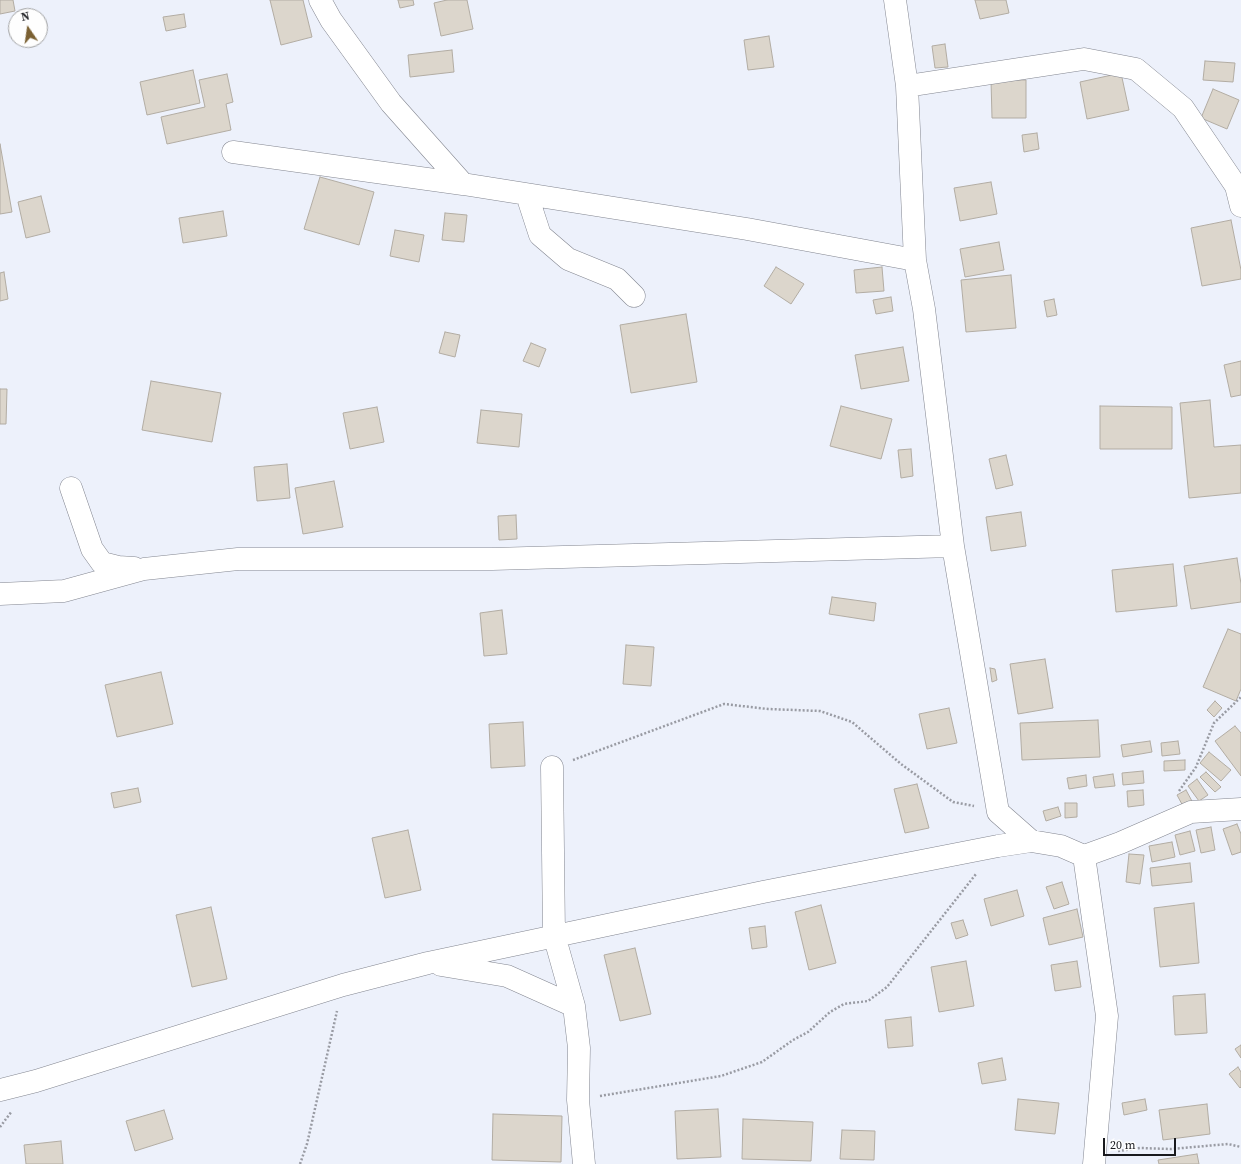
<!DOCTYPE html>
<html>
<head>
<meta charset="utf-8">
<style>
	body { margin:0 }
	#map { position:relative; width:1241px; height:1164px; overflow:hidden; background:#edf1fb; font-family:"Source Serif 4",serif }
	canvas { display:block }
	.north { position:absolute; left:8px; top:8px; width:40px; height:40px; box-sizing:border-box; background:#fefefe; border:1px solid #a2a3a4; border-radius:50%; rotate:347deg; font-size:11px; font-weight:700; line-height:16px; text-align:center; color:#191a1e }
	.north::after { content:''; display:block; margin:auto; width:14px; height:18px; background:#7a6032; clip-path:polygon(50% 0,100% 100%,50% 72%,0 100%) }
	.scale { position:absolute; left:1103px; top:1138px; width:73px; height:18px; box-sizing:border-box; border:2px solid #191a1e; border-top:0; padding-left:5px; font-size:12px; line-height:14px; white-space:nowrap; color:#191a1e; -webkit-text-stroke:3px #fefefe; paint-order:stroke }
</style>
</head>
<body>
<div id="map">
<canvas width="1241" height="1164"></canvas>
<div class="north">N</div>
<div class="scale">20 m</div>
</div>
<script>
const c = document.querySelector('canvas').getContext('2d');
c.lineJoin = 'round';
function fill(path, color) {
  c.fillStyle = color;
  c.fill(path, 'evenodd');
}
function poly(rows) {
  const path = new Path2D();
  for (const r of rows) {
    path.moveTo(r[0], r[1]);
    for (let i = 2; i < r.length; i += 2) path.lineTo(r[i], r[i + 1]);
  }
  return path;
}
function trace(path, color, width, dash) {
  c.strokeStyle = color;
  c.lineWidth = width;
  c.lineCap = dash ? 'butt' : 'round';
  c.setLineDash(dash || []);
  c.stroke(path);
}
const building = poly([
	[0,0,13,0,15,11,0,14,0,0],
	[270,0,303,0,312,37,281,45,270,0],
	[398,0,413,0,414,5,400,8,398,0],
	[447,0,467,0,473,29,441,36,434,3,447,0],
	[975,0,1006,0,1009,13,980,19,975,0],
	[184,14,186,27,166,31,163,17,184,14],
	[769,36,774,67,748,70,744,40,769,36],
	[945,44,948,67,935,68,932,46,945,44],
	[452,50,454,72,410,77,408,55,452,50],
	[1205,61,1235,63,1233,82,1203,80,1205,61],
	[193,70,200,103,147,115,140,82,193,70],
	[1121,73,1129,110,1087,119,1080,82,1121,73],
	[227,74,233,102,226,104,231,130,167,144,161,117,205,107,199,80,227,74],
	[991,80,1026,80,1026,118,992,118,991,80],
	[1213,89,1239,100,1227,129,1201,118,1213,89],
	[1037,133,1039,149,1024,152,1022,135,1037,133],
	[0,144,12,212,0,214,0,144],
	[320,177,374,192,359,245,304,229,320,177],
	[991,182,997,214,960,221,954,188,991,182],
	[41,196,50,232,26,238,18,202,41,196],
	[223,211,227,236,183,243,179,218,223,211],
	[445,213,467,215,464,242,442,240,445,213],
	[1231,220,1241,270,1241,279,1202,286,1191,228,1231,220],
	[395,230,424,235,419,262,390,256,395,230],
	[999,242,1004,270,965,277,960,249,999,242],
	[776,267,804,284,791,304,764,286,776,267],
	[882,267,884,291,856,293,854,270,882,267],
	[4,272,8,299,0,301,0,273,4,272],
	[1011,275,1016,328,966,332,961,280,1011,275],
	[891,297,893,311,876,314,873,300,891,297],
	[1054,299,1057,315,1047,317,1044,301,1054,299],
	[686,314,697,382,631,393,620,325,686,314],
	[445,332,460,335,455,357,439,353,445,332],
	[531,343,546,349,539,367,523,361,531,343],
	[903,347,909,381,861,389,855,355,903,347],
	[1241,361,1241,395,1231,397,1224,365,1241,361],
	[151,381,221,393,212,442,142,430,151,381],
	[0,389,7,389,6,424,0,424,0,389],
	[1210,400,1214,447,1241,445,1241,493,1189,498,1180,403,1210,400],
	[841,406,892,419,881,459,830,446,841,406],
	[1100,406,1172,407,1172,449,1100,449,1100,406],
	[377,407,384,442,350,449,343,413,377,407],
	[481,410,522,414,519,447,477,443,481,410],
	[911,449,913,476,901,478,898,450,911,449],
	[1006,455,1013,485,996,489,989,459,1006,455],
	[287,464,290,498,257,501,254,467,287,464],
	[334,481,343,527,303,534,295,488,334,481],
	[1021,512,1026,546,991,551,986,517,1021,512],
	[516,515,517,539,499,540,498,516,516,515],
	[1237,558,1241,584,1241,602,1191,609,1184,566,1237,558],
	[1173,564,1177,606,1116,612,1112,570,1173,564],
	[832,597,876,603,874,621,829,614,832,597],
	[502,610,507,654,484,656,480,613,502,610],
	[1228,629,1241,634,1241,689,1236,701,1203,687,1228,629],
	[626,645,654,647,651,686,623,684,626,645],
	[1045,659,1053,708,1018,714,1010,664,1045,659],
	[990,668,995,669,997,680,992,682,990,668],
	[161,672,173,724,117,737,105,685,161,672],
	[1215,701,1222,708,1214,717,1207,710,1215,701],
	[949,708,957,743,927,749,919,714,949,708],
	[1098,720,1100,757,1022,760,1020,723,1098,720],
	[523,722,525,766,491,768,489,724,523,722],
	[1235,726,1241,733,1241,776,1215,741,1235,726],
	[1150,741,1152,752,1123,757,1121,745,1150,741],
	[1178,741,1180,754,1162,756,1161,743,1178,741],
	[1209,752,1231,770,1221,781,1200,763,1209,752],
	[1185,760,1185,770,1164,771,1164,761,1185,760],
	[1143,771,1144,783,1123,785,1122,773,1143,771],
	[1206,772,1221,787,1215,792,1200,777,1206,772],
	[1113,774,1115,786,1095,788,1093,777,1113,774],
	[1086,775,1087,786,1069,789,1067,778,1086,775],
	[1197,779,1208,795,1199,801,1188,786,1197,779],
	[917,784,929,828,905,833,894,789,917,784],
	[138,788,141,802,114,808,111,793,138,788],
	[1143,790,1144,805,1128,807,1127,791,1143,790],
	[1186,790,1193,803,1184,808,1177,795,1186,790],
	[1065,803,1077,803,1077,817,1065,818,1065,803],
	[1058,807,1061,816,1046,821,1043,811,1058,807],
	[1237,824,1241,834,1241,852,1232,855,1223,829,1237,824],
	[1211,827,1215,850,1201,853,1196,830,1211,827],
	[408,830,421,890,385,898,372,838,408,830],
	[1190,831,1195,851,1180,855,1175,835,1190,831],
	[1172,842,1175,857,1152,862,1149,846,1172,842],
	[1129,854,1144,855,1140,884,1126,882,1129,854],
	[1190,863,1192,882,1152,886,1150,868,1190,863],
	[1062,882,1069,904,1054,909,1046,887,1062,882],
	[1017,890,1024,916,991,926,984,899,1017,890],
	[1194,903,1199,963,1160,967,1154,908,1194,903],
	[821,905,836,963,809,970,795,912,821,905],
	[211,907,227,979,192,987,176,915,211,907],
	[1077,909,1083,937,1049,945,1043,918,1077,909],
	[963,920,968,935,956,939,951,923,963,920],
	[765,926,767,947,752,949,749,928,765,926],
	[635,948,651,1014,620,1021,604,955,635,948],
	[966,961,974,1006,939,1012,931,967,966,961],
	[1077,961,1081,987,1055,991,1051,965,1077,961],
	[1205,994,1207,1033,1175,1035,1173,996,1205,994],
	[911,1017,913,1046,888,1048,885,1020,911,1017],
	[1241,1045,1241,1058,1235,1049,1241,1045],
	[1002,1058,1006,1080,982,1084,978,1063,1002,1058],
	[1238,1067,1241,1072,1241,1087,1240,1088,1229,1074,1238,1067],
	[1018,1099,1059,1103,1055,1134,1015,1130,1018,1099],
	[1145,1099,1147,1110,1124,1115,1122,1103,1145,1099],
	[1207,1104,1210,1134,1163,1140,1159,1110,1207,1104],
	[718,1109,721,1157,677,1159,675,1111,718,1109],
	[164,1110,173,1139,135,1151,126,1121,164,1110],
	[493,1114,562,1116,561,1162,492,1160,493,1114],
	[743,1119,813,1122,811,1161,742,1159,743,1119],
	[842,1130,875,1131,874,1160,840,1159,842,1130],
	[61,1141,63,1164,26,1164,24,1145,61,1141],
	[1197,1154,1199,1164,1159,1164,1158,1160,1197,1154]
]);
fill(building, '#dcd6cc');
trace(building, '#b2aca3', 1);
const street = poly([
	[320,0,331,20,391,103,463,184,747,229,915,260],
	[895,0,907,86,915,260,924,309,953,546,998,812,1031,841,1061,846,1084,856,1107,1016,1094,1164],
	[907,86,1084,59,1136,69,1183,108,1236,186,1241,206],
	[233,152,463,184],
	[527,195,540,235,568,259,617,279,634,296],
	[71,488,92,549,102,563,118,567,134,568],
	[0,594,64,591,144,569,238,559,492,559,953,546],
	[552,767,554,935,574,1006],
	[1084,856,1120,843,1191,812,1241,809],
	[441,965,507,976,574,1006,579,1048,578,1100,584,1164],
	[0,1090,36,1081,343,985,428,963,763,892,998,846,1031,841]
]);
trace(street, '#838690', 23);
trace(poly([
	[573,760,724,704,768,709,820,711,852,722,901,764,953,802,974,806],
	[1179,791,1196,767,1214,723,1241,697],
	[600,1096,721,1076,762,1062,793,1040,808,1032,830,1012,844,1004,868,1001,887,987,976,874],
	[0,1127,12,1111],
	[1118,1151,1140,1148,1171,1149,1228,1144,1241,1147],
	[300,1164,307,1144,337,1011]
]), '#999ba3', 2.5, [2, 2]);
trace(street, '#fff', 22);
</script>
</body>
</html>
